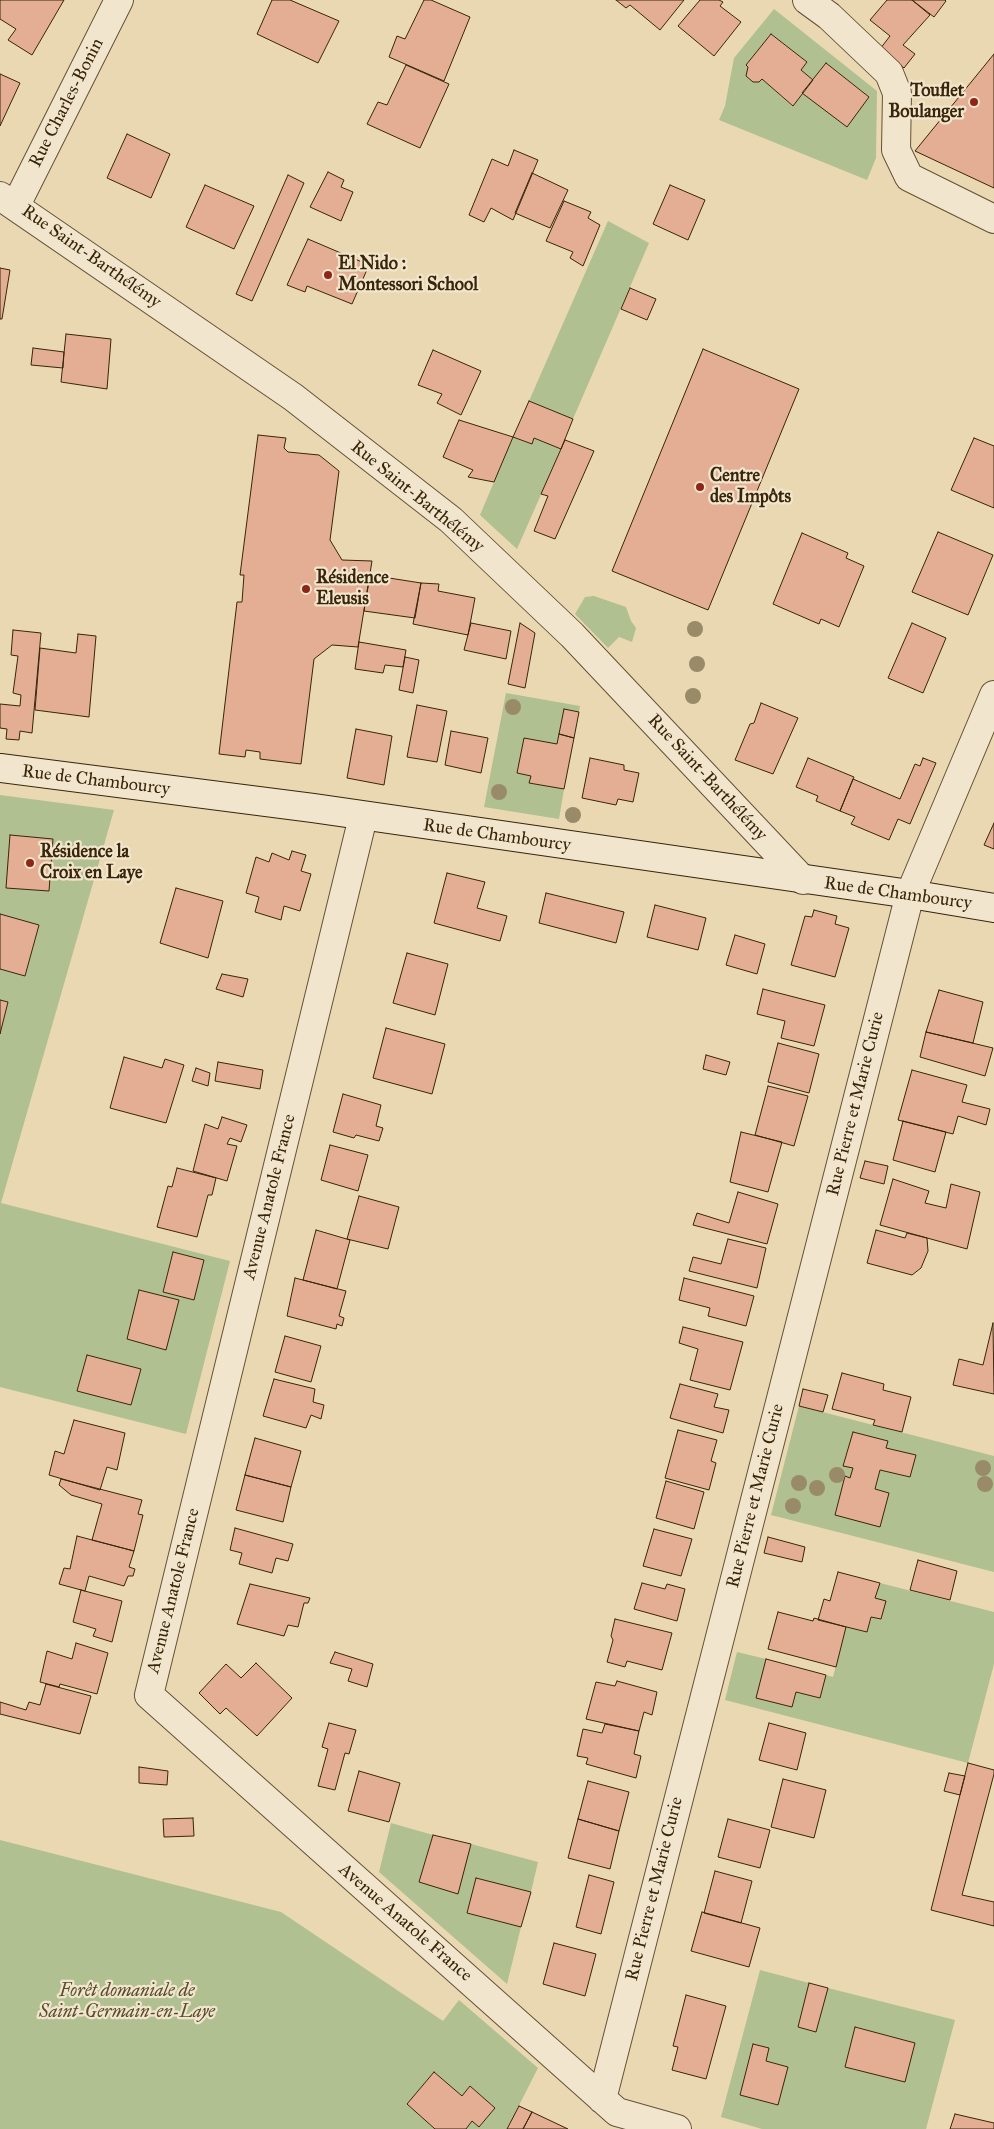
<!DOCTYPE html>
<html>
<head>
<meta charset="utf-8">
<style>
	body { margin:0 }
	canvas { display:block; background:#e9d8b2 }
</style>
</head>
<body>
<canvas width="994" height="2129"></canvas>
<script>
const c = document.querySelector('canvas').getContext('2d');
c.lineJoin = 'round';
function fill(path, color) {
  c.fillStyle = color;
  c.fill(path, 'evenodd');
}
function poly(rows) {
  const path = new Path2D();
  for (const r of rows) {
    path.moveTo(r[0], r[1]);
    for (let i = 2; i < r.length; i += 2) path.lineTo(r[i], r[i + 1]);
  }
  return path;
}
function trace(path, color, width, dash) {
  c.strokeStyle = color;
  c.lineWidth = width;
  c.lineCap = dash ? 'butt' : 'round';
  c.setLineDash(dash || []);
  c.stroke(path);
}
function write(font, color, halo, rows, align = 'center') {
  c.font = font + ' "IM FELL Great Primer",serif';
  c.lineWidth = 4.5;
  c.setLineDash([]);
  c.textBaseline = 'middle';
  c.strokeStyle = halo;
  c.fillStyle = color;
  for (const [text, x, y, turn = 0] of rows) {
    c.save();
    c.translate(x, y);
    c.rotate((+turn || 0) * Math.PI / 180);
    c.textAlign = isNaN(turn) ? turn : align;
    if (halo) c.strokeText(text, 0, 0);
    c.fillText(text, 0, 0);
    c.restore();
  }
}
fill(poly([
	[774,9,877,91,876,158,867,180,719,120,725,106,734,58],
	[771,34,807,62,801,70,813,80,826,63,869,97,847,126,802,93,792,106,762,79,759,82,753,82,746,76,748,67,746,65],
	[608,221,649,243,573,419,529,401],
	[513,437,531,444,534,438,561,449,517,549,480,515],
	[594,596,626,607,631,621,636,628,632,642,619,637,608,648,575,614,585,597],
	[506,693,580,706,579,712,564,709,557,744,518,773,531,776,530,783,564,789,559,819,484,807],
	[0,795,114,810,1,1203,230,1261,186,1434,0,1387,0,1034,8,1002,0,1000,0,969,25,976,39,926,0,914],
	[10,835,53,839,49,891,7,888],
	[173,1252,204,1260,194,1300,163,1292],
	[139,1290,179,1300,166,1349,127,1339],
	[87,1355,141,1369,131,1405,78,1391],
	[799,1406,994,1456,994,1572,771,1515],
	[853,1432,887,1441,886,1448,916,1455,910,1477,880,1470,875,1489,835,1515,845,1476,850,1478,853,1468,843,1465],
	[880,1583,994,1612,994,1664,968,1763,725,1700,737,1652,766,1659,757,1698,792,1707,796,1692,820,1698,826,1675,833,1677,846,1627,867,1632,871,1617,881,1619,875,1598],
	[391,1823,433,1835,419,1882,471,1844,538,1862,531,1892,476,1878,467,1913,521,1927,507,1984,379,1872],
	[0,1840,281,1912,443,2021,459,2000,538,2068,507,2129,466,2129,472,2121,479,2127,495,2108,470,2086,462,2096,434,2072,407,2104,435,2129,0,2129],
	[760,1970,809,1983,798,2027,816,2032,828,1988,955,2020,926,2129,762,2129,721,2117],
	[856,2027,915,2043,905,2082,846,2067],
	[753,2044,769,2048,766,2061,787,2067,777,2105,740,2095]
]), '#b1c090');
const building = poly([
	[0,0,64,0,32,55,8,40,16,29,0,19,0,0],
	[272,0,290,0,339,21,318,63,257,34,272,0],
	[424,0,431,0,470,17,444,81,389,57,397,36,405,39,424,0],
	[616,0,684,0,660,30,630,5,626,8,616,0],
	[700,0,719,0,723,2,720,6,741,22,714,56,678,26,700,0],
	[887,0,912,0,930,15,903,45,915,54,904,68,880,49,890,36,870,20,887,0],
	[912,0,945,0,946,1,934,17,912,0],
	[771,34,807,62,801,70,813,80,793,106,762,79,759,82,753,82,746,76,748,67,746,65,771,34],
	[994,54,994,188,915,151,994,54],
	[826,63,869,97,847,127,802,93,826,63],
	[406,65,449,84,420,148,367,124,378,102,387,105,406,65],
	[0,74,20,83,0,126,0,74],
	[127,134,170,154,151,198,107,178,127,134],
	[514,150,538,160,513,220,491,208,484,222,469,215,492,159,508,166,514,150],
	[328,172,344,180,341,187,353,192,341,221,310,207,328,172],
	[532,173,568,190,550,228,515,213,532,173],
	[288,175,304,183,252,301,236,294,288,175],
	[205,185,254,206,234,249,186,227,205,185],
	[670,185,705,200,688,240,653,224,670,185],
	[564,201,591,212,588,218,600,225,583,266,570,258,573,252,546,241,564,201],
	[308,239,369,265,352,304,307,286,305,292,287,285,308,239],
	[0,268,10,270,2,319,0,319,0,268],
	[630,288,656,299,647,320,621,309,630,288],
	[66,334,111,339,107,389,61,382,66,334],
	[33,348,64,352,63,368,31,365,33,348],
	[703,349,799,389,708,610,612,571,703,349],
	[433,350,481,371,461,415,437,403,442,394,418,385,433,350],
	[529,401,573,419,561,449,534,438,532,444,513,437,529,401],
	[459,420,513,437,494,482,468,477,473,470,443,457,459,420],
	[258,435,286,438,284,448,288,452,319,455,339,471,330,540,342,560,372,561,358,647,332,645,314,659,301,764,260,759,260,752,246,750,245,757,219,754,237,602,242,602,244,575,240,575,258,435],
	[974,438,994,446,994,508,951,490,974,438],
	[565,440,594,451,555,539,534,531,548,496,541,494,565,440],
	[938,532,993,555,968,615,912,592,938,532],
	[802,533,848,553,846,558,864,566,839,627,821,619,819,624,773,604,802,533],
	[370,575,421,583,415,618,364,611,370,575],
	[421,583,439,584,438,591,475,598,468,635,413,624,421,583],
	[471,623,511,631,506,659,464,650,471,623],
	[520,623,535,633,525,688,508,684,520,623],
	[912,623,946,638,923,693,888,678,912,623],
	[13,630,41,633,32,733,20,731,19,740,6,739,7,729,0,728,0,704,20,706,21,695,13,693,18,656,11,655,13,630],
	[78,634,96,636,89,717,35,710,40,648,76,653,78,634],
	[359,642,406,650,403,667,385,665,383,673,355,669,359,642],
	[405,657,419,660,413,693,399,690,405,657],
	[761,703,798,718,773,774,735,760,750,724,754,723,761,703],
	[417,705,447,711,437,762,407,757,417,705],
	[564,709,579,712,574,738,559,734,564,709],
	[356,729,392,736,384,785,347,778,356,729],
	[451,731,488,738,481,773,445,765,451,731],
	[559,734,574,738,564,789,529,783,531,776,517,773,524,738,557,744,559,734],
	[590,758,624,765,624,770,639,773,633,802,618,799,616,805,582,798,590,758],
	[808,758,854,777,840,811,816,801,818,796,796,787,808,758],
	[923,758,936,763,910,824,898,819,889,840,851,824,855,817,840,811,853,779,900,799,915,764,920,766,923,758],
	[994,823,994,849,984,845,994,823],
	[10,835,53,839,49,891,6,888,10,835],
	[292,851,306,855,301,871,311,874,300,911,284,906,281,920,255,912,259,897,246,893,256,857,269,862,272,853,289,860,292,851],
	[447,873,485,882,477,908,507,916,500,941,434,923,447,873],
	[176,888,223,901,208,958,160,943,176,888],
	[546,893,624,912,616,943,539,923,546,893],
	[655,905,706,918,698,950,647,937,655,905],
	[814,910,837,916,835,924,849,928,835,977,791,965,805,916,812,917,814,910],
	[0,914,39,925,25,976,0,969,0,914],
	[735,935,765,944,757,974,726,965,735,935],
	[407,953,448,964,435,1015,393,1003,407,953],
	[222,974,248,979,243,997,216,989,222,974],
	[763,989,825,1005,814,1046,781,1038,785,1021,757,1014,763,989],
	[939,990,983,1002,973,1043,926,1032,939,990],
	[0,1000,8,1002,0,1034,0,1000],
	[386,1028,445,1044,432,1094,373,1078,386,1028],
	[926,1032,993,1048,985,1076,920,1057,926,1032],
	[778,1043,819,1054,809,1093,768,1082,778,1043],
	[706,1055,730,1062,726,1075,703,1069,706,1055],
	[124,1057,162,1068,165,1059,184,1065,166,1123,110,1108,124,1057],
	[218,1062,263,1070,260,1089,215,1081,218,1062],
	[196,1068,210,1073,208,1086,192,1081,196,1068],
	[912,1070,967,1085,962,1102,990,1109,986,1125,958,1116,953,1134,898,1120,912,1070],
	[768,1086,808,1096,794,1146,755,1135,768,1086],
	[343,1094,381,1105,376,1126,383,1128,379,1141,356,1135,354,1138,333,1132,343,1094],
	[222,1117,247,1125,241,1142,230,1138,227,1144,237,1146,227,1181,193,1171,205,1124,218,1129,222,1117],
	[903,1121,946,1132,935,1172,893,1160,903,1121],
	[741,1132,782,1142,768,1192,730,1182,741,1132],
	[330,1145,368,1155,358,1191,321,1180,330,1145],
	[865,1161,888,1166,884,1184,860,1178,865,1161],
	[177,1168,216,1178,212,1195,208,1195,197,1237,157,1227,168,1186,172,1187,177,1168],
	[893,1179,929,1191,925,1203,946,1208,951,1184,980,1192,967,1249,880,1225,893,1179],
	[738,1192,778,1204,767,1244,693,1225,697,1213,729,1223,738,1192],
	[359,1196,399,1207,388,1249,347,1239,359,1196],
	[316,1230,350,1240,337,1289,303,1280,316,1230],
	[876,1230,905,1238,907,1233,927,1238,928,1251,921,1268,912,1275,867,1263,876,1230],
	[728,1239,766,1248,757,1288,689,1271,693,1257,721,1264,728,1239],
	[173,1252,204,1260,194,1300,163,1292,173,1252],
	[295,1278,346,1291,339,1316,344,1318,342,1326,337,1324,336,1329,287,1316,295,1278],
	[684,1278,754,1296,746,1326,708,1316,710,1308,679,1300,684,1278],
	[139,1290,179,1300,166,1350,127,1339,139,1290],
	[993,1323,994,1394,953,1385,959,1359,983,1365,993,1323],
	[683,1327,743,1342,730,1390,690,1380,698,1349,679,1343,683,1327],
	[285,1336,321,1346,311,1382,275,1372,285,1336],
	[87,1355,141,1369,131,1405,77,1391,87,1355],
	[842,1373,884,1384,883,1390,911,1397,902,1432,873,1425,875,1420,832,1409,842,1373],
	[274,1379,315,1389,313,1402,324,1405,321,1419,311,1415,306,1428,263,1416,274,1379],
	[680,1384,718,1394,714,1407,729,1410,723,1433,670,1418,680,1384],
	[803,1389,828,1395,823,1412,799,1406,803,1389],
	[74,1420,125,1433,117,1470,107,1467,100,1490,49,1475,55,1451,64,1454,74,1420],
	[678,1430,717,1440,711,1461,716,1463,709,1490,665,1478,678,1430],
	[853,1432,888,1441,886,1448,916,1455,910,1477,880,1470,875,1489,889,1493,880,1527,835,1515,845,1476,850,1478,853,1468,843,1466,853,1432],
	[255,1438,301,1451,291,1487,245,1475,255,1438],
	[245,1475,291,1487,283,1522,236,1510,245,1475],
	[61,1479,142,1500,138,1514,143,1515,134,1551,92,1540,102,1504,71,1495,59,1485,61,1479],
	[666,1481,704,1492,694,1529,656,1518,666,1481],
	[235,1528,293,1544,288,1561,276,1558,272,1573,239,1564,242,1553,230,1550,235,1528],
	[654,1529,692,1539,681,1576,643,1566,654,1529],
	[77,1536,134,1551,129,1567,135,1569,133,1576,128,1576,124,1586,89,1576,85,1591,59,1584,64,1568,70,1569,77,1536],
	[768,1537,805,1547,802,1562,764,1553,768,1537],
	[918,1560,957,1571,950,1600,910,1590,918,1560],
	[838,1572,880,1583,875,1598,886,1601,881,1619,871,1617,867,1632,818,1620,824,1599,830,1601,838,1572],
	[642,1583,665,1589,667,1584,685,1589,677,1621,634,1609,642,1583],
	[250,1584,310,1598,308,1603,304,1603,298,1627,288,1625,284,1636,237,1624,250,1584],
	[81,1590,122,1601,112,1642,93,1636,96,1629,73,1622,81,1590],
	[778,1612,813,1621,814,1618,846,1627,836,1667,768,1649,778,1612],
	[615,1619,672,1633,662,1670,627,1661,625,1667,607,1662,613,1640,611,1636,615,1619],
	[76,1643,108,1653,97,1694,60,1684,59,1687,40,1682,47,1651,72,1659,76,1643],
	[335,1652,373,1664,367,1687,348,1681,352,1669,330,1663,335,1652],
	[766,1659,826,1675,820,1698,796,1692,792,1707,756,1698,766,1659],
	[256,1663,292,1698,257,1736,226,1708,220,1714,199,1693,226,1664,241,1678,256,1663],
	[617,1681,657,1692,652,1715,644,1712,639,1731,586,1719,596,1682,615,1686,617,1681],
	[46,1684,91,1696,80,1734,0,1714,0,1702,26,1710,29,1702,40,1705,46,1684],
	[329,1723,356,1730,349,1754,345,1753,335,1790,318,1786,328,1749,322,1747,329,1723],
	[769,1723,806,1733,797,1770,759,1760,769,1723],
	[605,1724,639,1731,634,1754,641,1756,636,1778,586,1764,588,1758,577,1756,583,1729,602,1733,605,1724],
	[968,1763,994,1770,994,1774,962,1895,994,1902,994,1926,931,1910,968,1763],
	[139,1767,168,1771,167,1785,139,1783,139,1767],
	[359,1771,400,1783,389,1822,348,1811,359,1771],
	[949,1773,965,1776,960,1795,944,1791,949,1773],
	[783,1779,826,1790,814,1838,771,1827,783,1779],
	[588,1781,629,1792,619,1831,578,1819,588,1781],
	[193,1818,194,1836,164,1837,163,1819,193,1818],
	[578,1819,619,1831,610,1869,568,1858,578,1819],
	[728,1819,770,1830,760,1868,718,1857,728,1819],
	[433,1835,471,1844,458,1894,419,1882,433,1835],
	[715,1871,752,1881,741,1923,704,1913,715,1871],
	[589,1875,614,1882,601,1934,576,1927,589,1875],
	[476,1878,531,1892,521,1927,467,1913,476,1878],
	[702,1912,760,1928,749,1967,691,1951,702,1912],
	[554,1943,596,1954,585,1996,543,1984,554,1943],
	[809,1983,828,1988,816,2032,798,2027,809,1983],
	[686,1995,726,2006,706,2079,672,2070,678,2047,673,2046,686,1995],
	[855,2027,915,2043,905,2082,845,2067,855,2027],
	[753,2044,769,2048,766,2061,788,2067,778,2105,740,2095,753,2044],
	[434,2072,462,2096,470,2086,495,2108,479,2127,472,2121,466,2129,435,2129,407,2104,434,2072],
	[519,2106,532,2112,523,2129,507,2129,519,2106],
	[532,2112,568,2129,523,2129,532,2112],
	[955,2114,994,2123,994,2129,950,2129,955,2114]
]);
fill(building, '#e3ae94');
trace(building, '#39250a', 1);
const street = poly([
	[807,0,829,16,889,73,897,93,896,150,909,177,994,219],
	[0,196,293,397,451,520,572,635,803,880],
	[16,205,119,0],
	[363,817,149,1695,617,2112,677,2129],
	[602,2099,910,894,994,695]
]);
const secondary = poly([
	[0,768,313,808,910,894,994,908]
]);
trace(street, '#655234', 30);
trace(secondary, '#39250a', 30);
trace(street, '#f1e6cd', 28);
trace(secondary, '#f1e6cd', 28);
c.fillStyle = '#998b68';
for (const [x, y] of [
	[695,629],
	[697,664],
	[693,696],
	[513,707],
	[499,792],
	[573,815],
	[983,1468],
	[837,1475],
	[799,1483],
	[985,1484],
	[817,1488],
	[793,1506]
]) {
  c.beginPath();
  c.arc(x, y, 8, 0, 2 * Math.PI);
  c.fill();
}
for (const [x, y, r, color] of [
	[974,102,5,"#8f2418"],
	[328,275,5,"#8f2418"],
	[700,487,5,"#8f2418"],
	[306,589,5,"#8f2418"],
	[30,863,5,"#8f2418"]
]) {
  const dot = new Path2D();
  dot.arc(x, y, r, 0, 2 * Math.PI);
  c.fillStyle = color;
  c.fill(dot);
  trace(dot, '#f1e6cd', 2);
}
write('bold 18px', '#39250a', '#f1e6cd', [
	["Touflet",964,92,"right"],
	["Boulanger",964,113,"right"],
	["El Nido :",338,265],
	["Montessori School",338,286],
	["Centre",710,477],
	["des Impôts",710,498],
	["Résidence",316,579],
	["Eleusis",316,600],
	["Résidence la",40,853],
	["Croix en Laye",40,874]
], 'left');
write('18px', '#39250a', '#f1e6cd', [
	["Rue Charles-Bonin",67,103,-63],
	["Rue Saint-Barthélémy",91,257,35],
	["Rue Saint-Barthélémy",417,497,39],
	["Rue Saint-Barthélémy",707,778,47],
	["Rue de Chambourcy",96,781,7],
	["Rue de Chambourcy",497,836,8],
	["Rue de Chambourcy",898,894,8],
	["Rue Pierre et Marie Curie",856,1104,-76],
	["Avenue Anatole France",270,1197,-76],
	["Rue Pierre et Marie Curie",756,1496,-76],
	["Avenue Anatole France",174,1591,-76],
	["Rue Pierre et Marie Curie",655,1889,-76],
	["Avenue Anatole France",405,1923,41]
]);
write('italic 18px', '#574c2c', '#f1e6cd', [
	["Forêt domaniale de",127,1992],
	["Saint-Germain-en-Laye",127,2013]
]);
</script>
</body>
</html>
